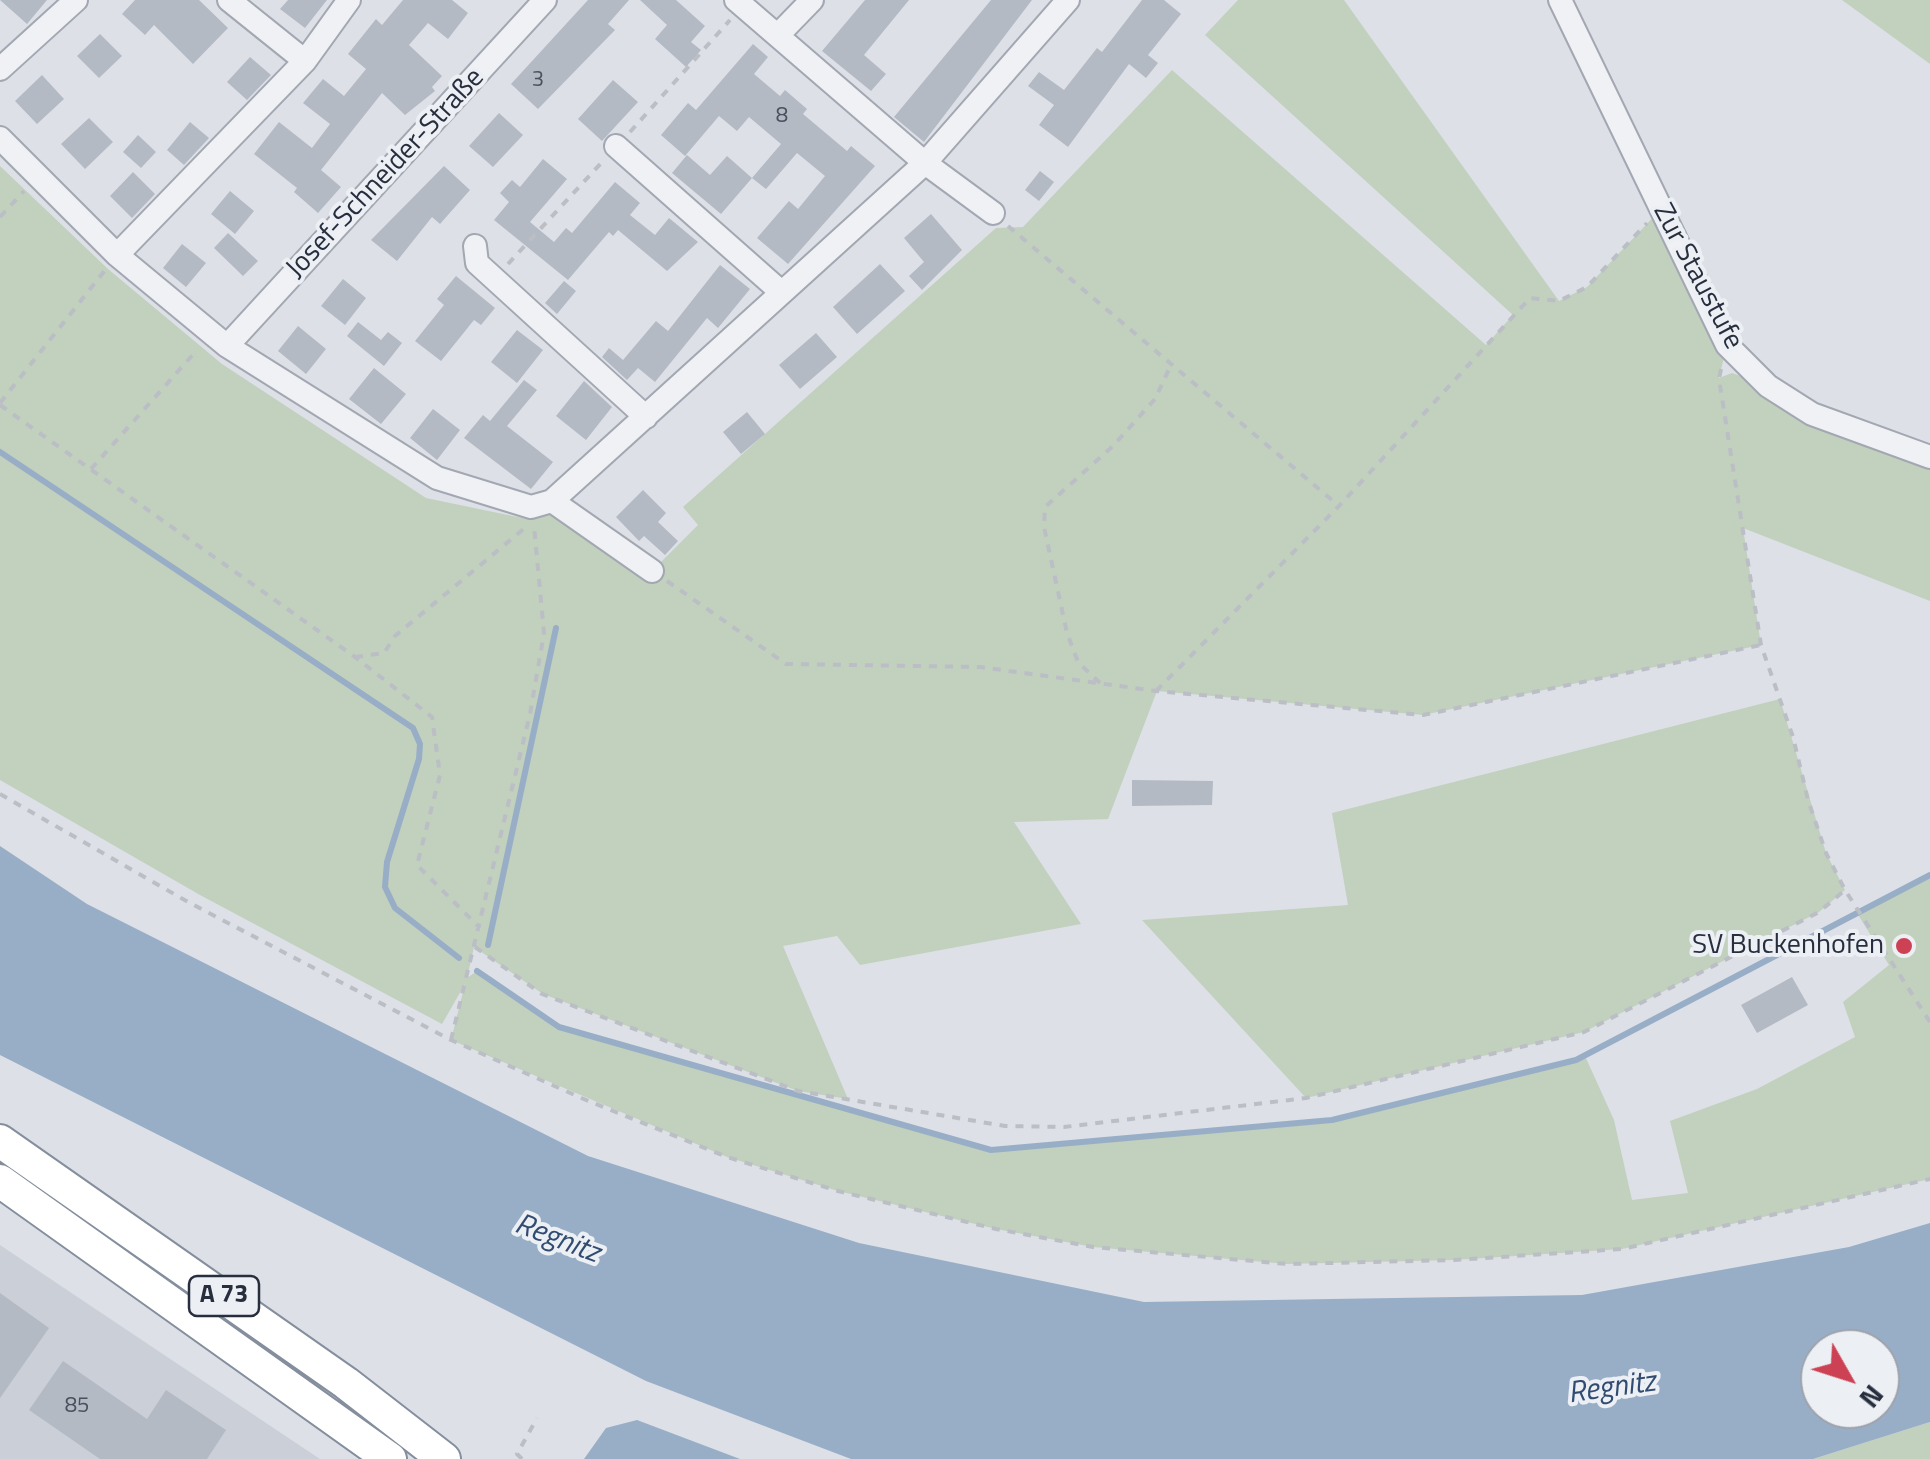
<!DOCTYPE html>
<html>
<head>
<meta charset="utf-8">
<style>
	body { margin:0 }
	#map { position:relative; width:1930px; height:1459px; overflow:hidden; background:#dde0e7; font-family:"Titillium Web",sans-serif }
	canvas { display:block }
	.north { position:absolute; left:1800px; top:1329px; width:100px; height:100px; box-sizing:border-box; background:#eceff4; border:2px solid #9da2ab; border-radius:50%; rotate:129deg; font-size:28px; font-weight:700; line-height:40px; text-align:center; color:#272e3d }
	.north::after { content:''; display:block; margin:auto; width:35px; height:45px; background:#cc4254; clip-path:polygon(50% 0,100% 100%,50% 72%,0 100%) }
</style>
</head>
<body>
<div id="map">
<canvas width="1930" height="1459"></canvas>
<div class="north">N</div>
</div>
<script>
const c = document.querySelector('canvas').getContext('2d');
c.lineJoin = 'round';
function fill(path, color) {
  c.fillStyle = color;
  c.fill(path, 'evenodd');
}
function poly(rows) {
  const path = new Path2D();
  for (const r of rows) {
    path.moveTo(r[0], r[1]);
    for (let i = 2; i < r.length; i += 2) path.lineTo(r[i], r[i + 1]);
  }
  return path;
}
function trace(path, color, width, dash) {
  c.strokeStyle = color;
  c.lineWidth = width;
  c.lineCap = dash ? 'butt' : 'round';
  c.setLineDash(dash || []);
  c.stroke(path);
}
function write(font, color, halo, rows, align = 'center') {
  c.font = font + ' "Titillium Web",sans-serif';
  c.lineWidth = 8;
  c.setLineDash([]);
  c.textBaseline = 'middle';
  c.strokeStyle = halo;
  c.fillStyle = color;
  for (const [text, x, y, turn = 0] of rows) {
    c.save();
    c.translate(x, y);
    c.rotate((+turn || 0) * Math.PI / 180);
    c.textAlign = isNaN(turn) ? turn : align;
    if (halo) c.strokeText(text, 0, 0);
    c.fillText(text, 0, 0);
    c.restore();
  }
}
fill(poly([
	[0,1245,73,1294,320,1459,0,1459]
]), '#cbcfd8');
fill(poly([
	[1238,0,1344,0,1559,301,1587,287,1661,209,1727,345,1719,378,1732,373,1768,386,1930,457,1930,601,1743,528,1761,645,1423,715,1157,691,1108,819,1014,822,1081,924,860,965,837,936,783,946,848,1099,798,1091,543,994,474,947,467,978,477,971,559,1027,991,1150,1332,1120,1585,1056,1614,1120,1632,1200,1688,1193,1670,1121,1757,1089,1855,1037,1843,1002,1889,965,1857,913,1930,875,1930,1179,1622,1249,1454,1260,1287,1264,1093,1247,996,1229,838,1191,727,1157,451,1040,465,984,442,1024,200,895,0,780,0,166,108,269,222,364,426,498,532,520,531,507,552,501,652,571,698,525,683,507,996,228,1023,227,1172,70,1486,345,1513,315,1205,35],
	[1842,0,1930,0,1930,64],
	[1780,699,1826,853,1845,890,1819,912,1584,1032,1306,1098,1142,920,1348,905,1332,813],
	[1930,1422,1930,1459,1813,1459]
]), '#c2d0be');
fill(poly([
	[0,846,87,904,588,1156,859,1243,1144,1302,1582,1295,1849,1247,1930,1223,1930,1422,1813,1459,851,1459,646,1381,0,1055],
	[1820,1349,1880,1349,1880,1409,1820,1409],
	[637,1420,740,1459,584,1459,606,1428]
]), '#98aec7');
trace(poly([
	[0,452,413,728,420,744,419,759,387,862,385,887,395,908,459,958],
	[488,945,556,628],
	[477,971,559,1027,991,1150,1332,1120,1576,1060,1930,875]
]), '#98aec7', 6);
fill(poly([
	[0,0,47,0,27,24],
	[135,0,199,0,228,28,193,64,154,25,145,35,122,14],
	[288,0,327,0,305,28,280,9],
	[403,0,452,0,468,13,448,39,428,23,409,45,442,76,432,87,435,91,405,115,382,93,321,170,341,187,318,213,294,192,297,188,254,154,279,122,312,148,330,124,303,103,323,79,344,96,366,69,348,54,376,19,382,25],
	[588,0,629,0,608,24,615,30,538,109,511,84],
	[640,0,676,0,705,26,691,42,701,50,686,67,655,39,667,25],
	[865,0,909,0,864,55,886,74,871,91,822,51],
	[991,0,1032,0,924,142,894,117],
	[1142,0,1164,0,1181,14,1148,55,1158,63,1146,78,1129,64,1068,147,1039,125,1054,105,1028,86,1039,72,1064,90,1097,48,1102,52],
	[100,34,122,56,99,78,77,56],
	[753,44,768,57,754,74,780,96,785,90,807,109,803,114,847,151,851,146,875,166,788,264,757,238,789,201,798,209,825,176,797,153,766,189,752,178,781,144,749,117,737,131,719,116,685,156,661,135,688,103,696,110],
	[250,57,271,75,247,100,227,82],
	[42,75,64,99,37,124,15,101],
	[613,80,638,102,602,141,578,119],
	[499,113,523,135,493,167,469,146],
	[89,118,113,142,85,169,61,144],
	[190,122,209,138,184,165,167,150],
	[138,135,156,152,141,168,123,152],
	[687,155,710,175,727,156,752,178,721,214,672,173],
	[543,159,567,179,530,222,554,242,566,228,572,233,615,182,640,203,630,215,655,235,669,218,698,242,667,271,618,230,613,236,609,232,568,280,494,220,509,202,500,193,512,180,520,187],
	[444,166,470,190,440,224,432,217,397,261,371,240],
	[1040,171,1054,182,1039,201,1025,190],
	[133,172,155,194,132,218,110,196],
	[230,191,254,211,235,234,211,214],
	[931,214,962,250,922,290,909,276,924,262,904,238],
	[228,233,258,261,243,276,214,248],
	[182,244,206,263,186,287,163,268],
	[880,264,905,291,857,334,833,307],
	[720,265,750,289,718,328,707,318,655,382,638,368,627,380,602,357,609,348,623,360,656,321,668,331],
	[456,276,495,308,481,325,474,320,441,361,415,341,444,305,437,299],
	[343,279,366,298,345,325,321,306],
	[564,281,576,291,557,314,545,303],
	[358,322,381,340,388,332,402,343,384,366,347,336],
	[298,326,326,349,306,374,278,351],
	[517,330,543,350,517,383,491,362],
	[816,333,837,357,800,389,779,365],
	[374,368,406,394,381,424,349,399],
	[524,380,537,390,507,426,553,462,531,489,464,438,483,415,490,421],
	[584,381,612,407,586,440,556,416],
	[433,409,460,430,437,460,410,438],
	[747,412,765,434,741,454,723,432],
	[643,490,666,513,658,522,678,541,665,555,644,536,639,541,616,517],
	[1132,780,1213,781,1212,805,1132,806],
	[1792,977,1808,1005,1757,1033,1741,1005],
	[0,1293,49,1328,0,1398],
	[63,1361,147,1419,166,1390,226,1430,207,1459,100,1459,29,1410]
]), '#b4bac3');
const minor = poly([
	[229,0,305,61],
	[736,0,925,163,993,213],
	[1560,0,1727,345,1768,386,1812,414,1930,457],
	[778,35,812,0],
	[0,69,76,0],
	[0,138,117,255,227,346,437,478,531,507,552,501,925,163,1068,0],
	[616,146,780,291],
	[475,246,477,263,646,417],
	[117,255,305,61,349,0],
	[227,346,545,0],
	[552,501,652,571]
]);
const highway = poly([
	[0,1141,346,1383,444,1459],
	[0,1181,390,1459]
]);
trace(minor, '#a3a7b1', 26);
trace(highway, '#848e9d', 36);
trace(poly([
	[630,132,730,20],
	[0,217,24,191],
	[1008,226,1339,506],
	[508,264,603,161],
	[1721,369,1719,379,1761,645,1793,737,1808,800,1826,853,1845,890,1930,1022],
	[0,403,106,269],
	[0,405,355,657,432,717,440,775,417,865,480,928],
	[91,469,197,350],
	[667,581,786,664,980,667,1156,691,1423,715,1761,645],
	[355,657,384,653,395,636,526,527],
	[1100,683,1078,662,1067,633,1044,527,1045,507,1113,446,1155,399,1170,367],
	[1156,691,1339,506,1530,298,1559,301,1587,287,1647,223],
	[0,794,188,902,451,1040,586,1100,727,1157,838,1191,996,1229,1093,1247,1287,1264,1454,1260,1622,1249,1930,1179],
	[475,947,542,994,798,1091,1005,1126,1064,1127,1306,1098,1584,1032,1819,912,1845,890],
	[451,1040,530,714,544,633,534,526],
	[522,1459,517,1454,537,1418]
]), '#bbbec5', 4, [8, 8]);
trace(minor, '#eff1f5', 22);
trace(highway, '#fff', 32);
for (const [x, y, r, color] of [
	[1904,946,10,"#cc4254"]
]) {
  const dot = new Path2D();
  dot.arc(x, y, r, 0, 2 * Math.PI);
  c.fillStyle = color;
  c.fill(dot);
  trace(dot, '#eceff4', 4);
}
write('22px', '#4a515e', null, [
	["3",538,81],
	["8",782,117],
	["85",77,1407]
]);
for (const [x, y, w] of [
	[224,1296,70]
]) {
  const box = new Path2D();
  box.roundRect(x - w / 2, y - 20, w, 40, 8);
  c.fillStyle = '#eceff4';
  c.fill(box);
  trace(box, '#272e3d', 2.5);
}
write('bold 25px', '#272e3d', null, [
	["A 73",224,1296]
]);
write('28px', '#272e3d', '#eceff4', [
	["Josef-Schneider-Straße",386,174,-47],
	["Zur Staustufe",1697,277,62]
]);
write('28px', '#272e3d', '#eceff4', [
	["SV Buckenhofen",1884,946]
], 'right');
write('italic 30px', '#314c70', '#eceff4', [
	["Regnitz",557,1240,21],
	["Regnitz",1612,1389,-8]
]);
</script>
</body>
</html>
